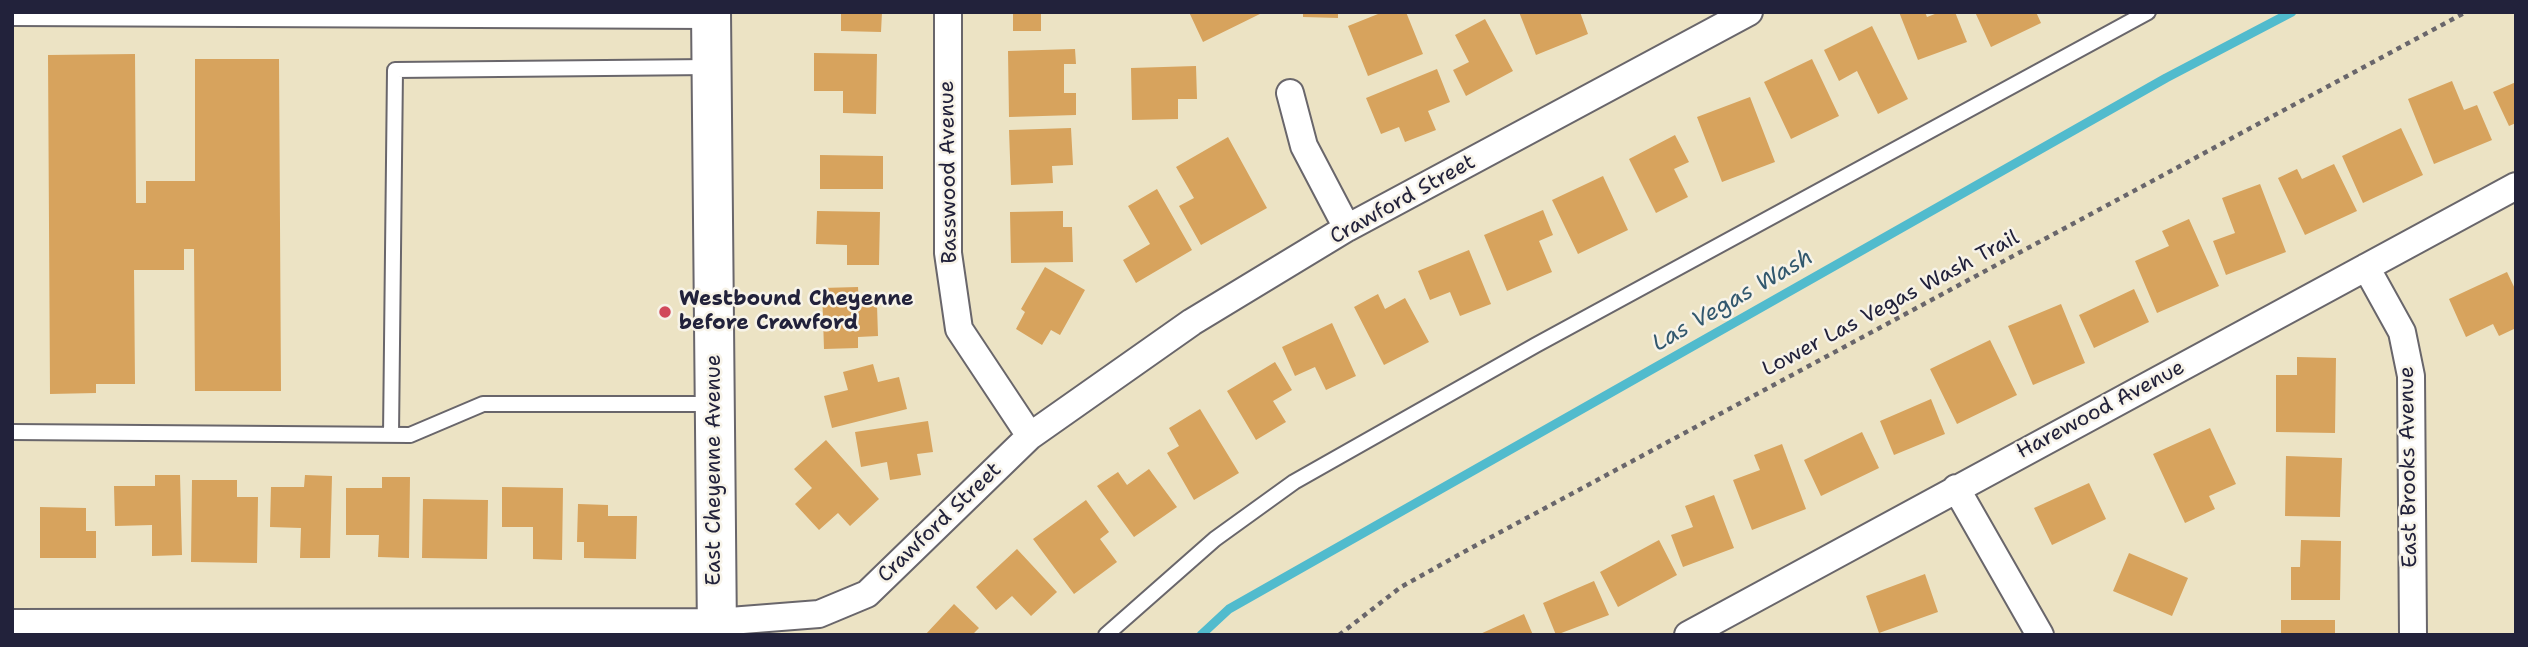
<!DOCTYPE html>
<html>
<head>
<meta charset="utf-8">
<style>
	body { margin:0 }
	#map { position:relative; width:2528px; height:647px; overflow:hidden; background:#ece3c4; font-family:"Shantell Sans",sans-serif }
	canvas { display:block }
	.frame { position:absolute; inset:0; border:14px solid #22223b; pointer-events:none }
</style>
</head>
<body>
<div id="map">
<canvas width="2528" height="647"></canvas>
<div class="frame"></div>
</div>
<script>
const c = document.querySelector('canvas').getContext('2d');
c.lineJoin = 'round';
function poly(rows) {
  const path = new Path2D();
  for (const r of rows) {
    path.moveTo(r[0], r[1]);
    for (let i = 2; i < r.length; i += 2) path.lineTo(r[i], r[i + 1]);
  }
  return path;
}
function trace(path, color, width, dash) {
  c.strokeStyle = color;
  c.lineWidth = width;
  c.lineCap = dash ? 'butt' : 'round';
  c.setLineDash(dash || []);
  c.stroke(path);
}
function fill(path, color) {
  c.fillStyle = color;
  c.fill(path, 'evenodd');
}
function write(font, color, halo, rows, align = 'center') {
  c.font = font + ' "Shantell Sans",sans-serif';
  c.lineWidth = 5;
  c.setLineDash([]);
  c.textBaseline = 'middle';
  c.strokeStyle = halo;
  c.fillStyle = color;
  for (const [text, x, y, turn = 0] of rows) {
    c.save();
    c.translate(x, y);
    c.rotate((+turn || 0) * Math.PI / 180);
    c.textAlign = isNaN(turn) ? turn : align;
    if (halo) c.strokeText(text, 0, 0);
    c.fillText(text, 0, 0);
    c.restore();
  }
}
trace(poly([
	[1201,635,1229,609,2166,78,2292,12]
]), '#51bbcd', 9);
fill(poly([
	[841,12,882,12,881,32,841,31],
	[1013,12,1041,12,1041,31,1013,31],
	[1189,12,1264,12,1203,42],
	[1303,12,1338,12,1338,18,1303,17],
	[1383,12,1406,12,1423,54,1368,76,1348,26],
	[1519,12,1580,12,1588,34,1536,55],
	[1899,12,1925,12,1927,17,1940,12,1955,12,1967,42,1918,60],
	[1975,12,2036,12,2041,23,1991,47],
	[1485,19,1513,71,1466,96,1453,70,1469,62,1455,35],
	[1872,26,1908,99,1878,114,1857,71,1839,81,1824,50],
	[1075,49,1076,64,1064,64,1064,93,1076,93,1076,115,1009,117,1008,51],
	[814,53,877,54,876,114,843,113,843,91,814,91],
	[135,54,136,203,146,203,146,181,195,181,195,59,279,59,281,391,195,391,194,249,184,249,184,270,134,270,135,384,96,384,96,393,50,394,48,55],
	[1812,59,1839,116,1791,139,1764,82],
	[1196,66,1197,99,1178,99,1178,119,1132,120,1131,68],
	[1437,69,1450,102,1428,111,1436,130,1405,142,1399,127,1381,134,1366,98],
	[2452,81,2464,110,2477,105,2492,140,2434,164,2408,99],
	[2516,82,2516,123,2509,126,2493,92],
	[1750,97,1775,162,1722,182,1697,117],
	[1071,128,1073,165,1052,166,1053,183,1011,185,1009,130],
	[2401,128,2423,175,2363,203,2342,156],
	[1675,135,1689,162,1674,169,1688,197,1656,213,1629,159],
	[1228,137,1267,208,1201,245,1179,206,1194,198,1176,167],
	[820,155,883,156,883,189,820,189],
	[2334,164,2357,211,2305,235,2278,178,2297,169,2302,179],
	[1603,176,1628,230,1578,254,1552,200],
	[2260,184,2286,252,2226,275,2213,241,2235,233,2222,198],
	[1157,189,1192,250,1136,283,1123,260,1150,244,1128,206],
	[1543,210,1553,235,1539,241,1552,272,1507,291,1484,235],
	[817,211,880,212,879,265,847,265,847,245,816,244],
	[1063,211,1063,227,1072,227,1073,262,1011,263,1010,212],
	[2189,219,2219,286,2157,313,2135,261,2169,246,2162,231],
	[1469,250,1491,304,1460,316,1450,292,1430,300,1418,271],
	[1045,267,1085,290,1060,335,1051,330,1042,345,1016,329,1025,312,1021,309],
	[2507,272,2516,291,2516,328,2499,336,2493,324,2466,337,2449,299],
	[858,287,859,305,877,305,878,336,858,337,858,348,824,349,822,288],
	[2134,289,2149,322,2094,348,2079,315],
	[1378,294,1385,309,1405,298,1429,342,1384,365,1354,307],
	[2061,304,2085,363,2033,385,2008,326],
	[1332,323,1356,376,1326,390,1315,367,1295,376,1282,347],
	[1990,340,2017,395,1957,424,1930,369],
	[2297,357,2336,358,2335,433,2276,432,2276,375,2297,375],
	[1275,362,1292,390,1273,401,1286,422,1256,440,1227,391],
	[873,364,878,382,899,377,907,409,832,428,824,396,848,390,843,372],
	[1931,399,1945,434,1894,455,1880,421],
	[1200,409,1239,473,1194,500,1167,453,1179,446,1169,428],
	[928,421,933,452,917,454,921,475,890,480,887,462,861,467,855,432],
	[2210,428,2236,484,2209,496,2215,509,2185,523,2153,454],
	[1862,432,1879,468,1821,496,1804,460],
	[826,440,879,499,850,526,838,513,819,530,795,504,812,488,794,469],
	[1782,444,1806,509,1752,530,1733,480,1760,470,1754,455],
	[2286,456,2342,458,2340,517,2285,516],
	[1149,469,1177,507,1134,537,1097,486,1118,472,1127,485],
	[155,475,180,475,182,555,152,556,152,525,115,526,114,486,155,486],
	[305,475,332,476,330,558,300,558,301,528,270,527,271,487,304,487],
	[382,477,410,477,409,558,378,557,379,535,346,535,346,488,382,488],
	[192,480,237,480,237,497,258,497,257,563,191,562],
	[2089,483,2106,519,2052,545,2034,508],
	[502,487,563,488,562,560,533,559,533,527,502,527],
	[1714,495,1734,548,1683,567,1671,535,1693,527,1685,506],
	[423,499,488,500,487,559,422,558],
	[1086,500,1109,532,1100,539,1117,562,1074,594,1033,539],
	[578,504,608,505,608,516,637,516,636,559,584,558,584,542,577,542],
	[40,507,86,508,86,531,96,531,96,558,40,558],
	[1659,540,1677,575,1618,607,1600,572],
	[2301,540,2341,541,2340,600,2291,600,2291,567,2300,567],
	[1017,549,1057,592,1031,616,1012,596,996,610,976,587],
	[2129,553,2188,578,2172,616,2113,591],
	[1925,574,1938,612,1879,633,1866,596],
	[1594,581,1609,615,1556,635,1543,603],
	[954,604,979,628,972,635,925,635],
	[1524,614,1533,635,1478,635],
	[2281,620,2335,620,2335,635,2281,635]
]), '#d7a35d');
const lane = poly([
	[12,18,710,21],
	[12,432,410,435,483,404,712,404],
	[391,435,395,70,710,67],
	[1106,635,1215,539,1294,482,1536,345,2148,12]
]);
const street = poly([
	[948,12,948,253,959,329,1030,436],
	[1290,93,1304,146,1347,228],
	[2366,267,2402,332,2411,376,2413,635],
	[1956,488,2040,635],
	[12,623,717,622,819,614,867,594,1030,436,1192,322,1347,228,1749,12],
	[1688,635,2516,186]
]);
const primary = poly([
	[711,12,717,635]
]);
trace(lane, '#69666b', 18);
trace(street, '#69666b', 30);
trace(primary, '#69666b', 42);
trace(poly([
	[1339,635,1401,587,1471,548,2466,12]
]), '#69666b', 4.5, [5, 5]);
trace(lane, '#fff', 14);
trace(street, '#fff', 26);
trace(primary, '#fff', 38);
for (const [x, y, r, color] of [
	[665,312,7,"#d1495b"]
]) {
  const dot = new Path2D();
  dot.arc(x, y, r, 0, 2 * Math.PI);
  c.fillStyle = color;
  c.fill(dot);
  trace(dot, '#f7f3e8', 2.5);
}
write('21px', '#22223b', '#f7f3e8', [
	["Basswood Avenue",949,172,-91],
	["Crawford Street",1403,200,-29],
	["Lower Las Vegas Wash Trail",1891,304,-28],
	["Harewood Avenue",2101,410,-28],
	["East Brooks Avenue",2409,467,-91],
	["East Cheyenne Avenue",715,470,-90],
	["Crawford Street",940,523,-44]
]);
write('bold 21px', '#22223b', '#f7f3e8', [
	["Westbound Cheyenne",679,300],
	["before Crawford",679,324]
], 'left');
write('italic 23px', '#32586e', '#f7f3e8', [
	["Las Vegas Wash",1733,301,-30]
]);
</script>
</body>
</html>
